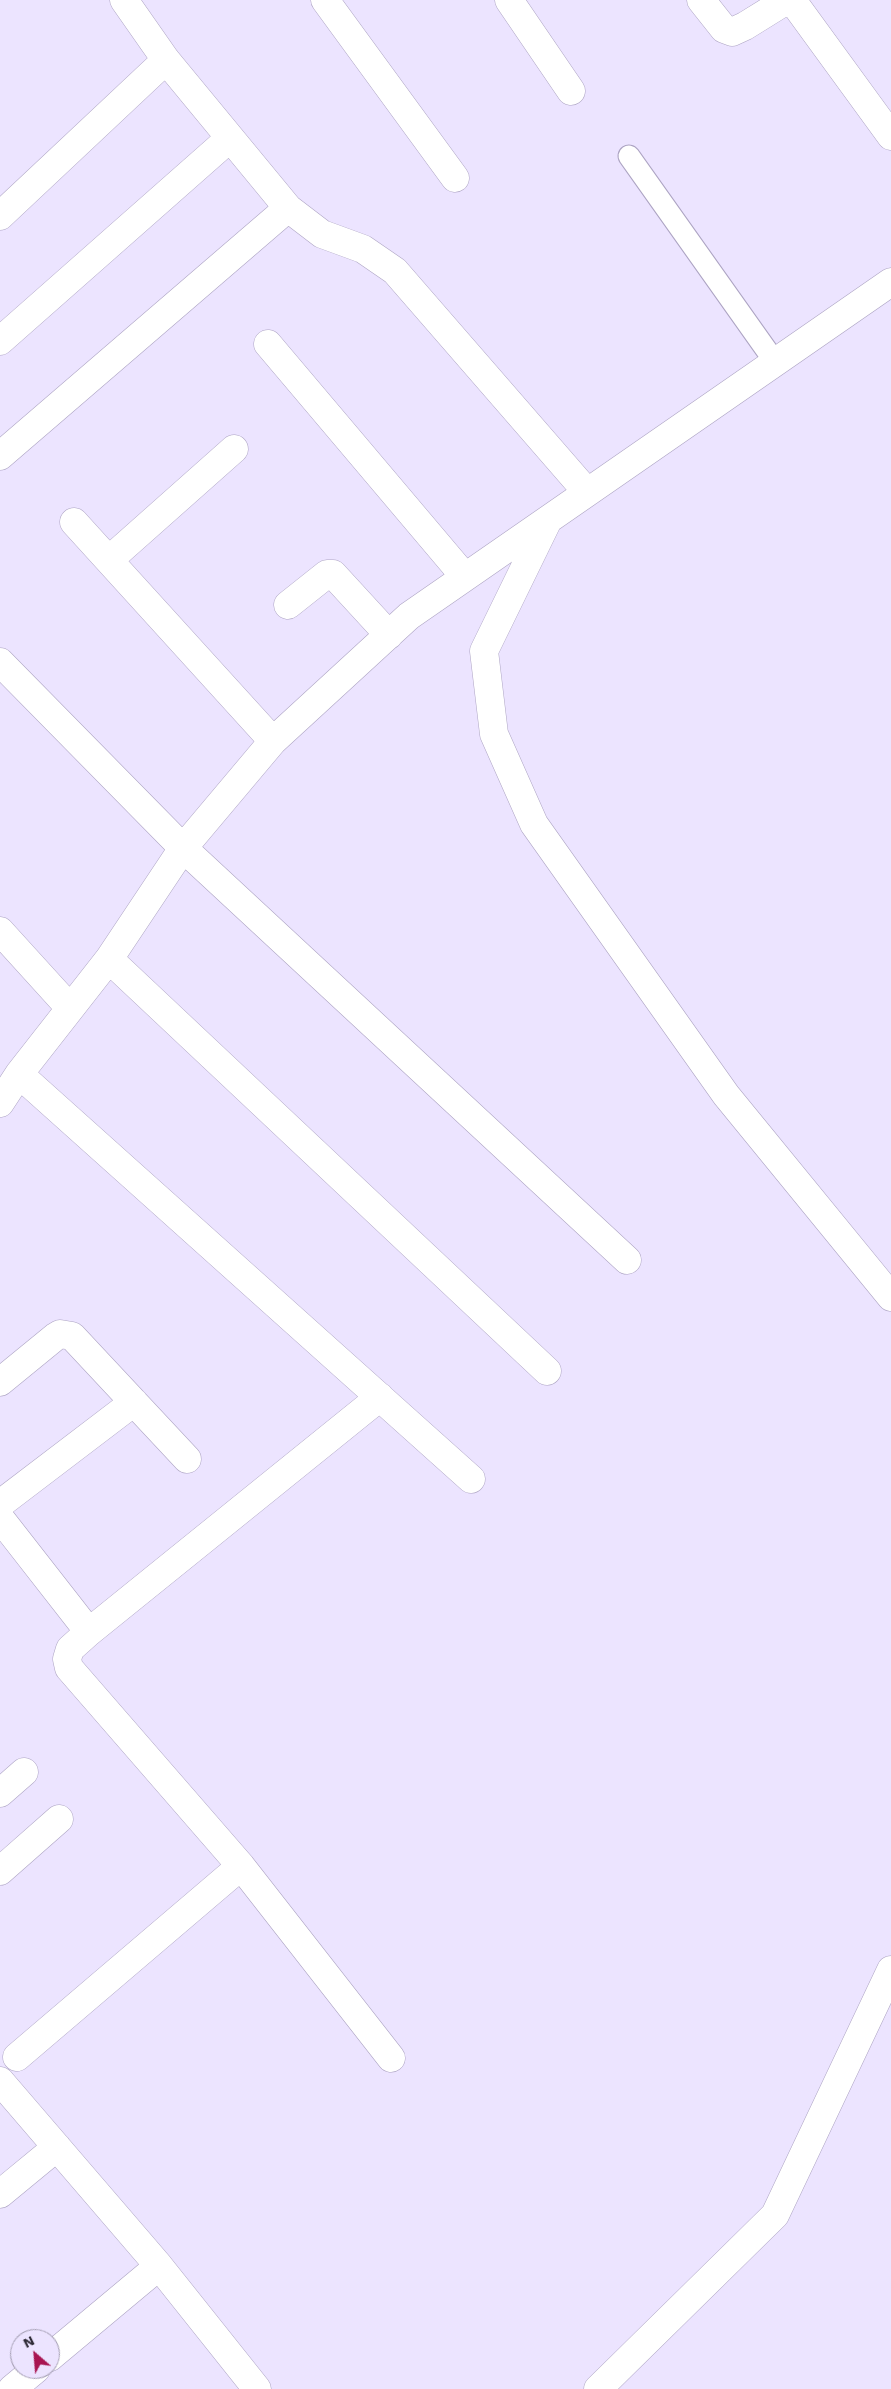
<!DOCTYPE html>
<html>
<head>
<meta charset="utf-8">
<style>
	body { margin:0 }
	#map { position:relative; width:891px; height:2389px; overflow:hidden; background:#ece4ff; font-family:"Work Sans",sans-serif }
	canvas { display:block }
	.north { position:absolute; left:10px; top:2329px; width:50px; height:50px; box-sizing:border-box; background:#ece4ff; border:1px solid #a19bb0; border-radius:50%; rotate:333deg; font-size:14px; font-weight:700; line-height:20px; text-align:center; color:#312d39 }
	.north::after { content:''; display:block; margin:auto; width:18px; height:22px; background:#a81652; clip-path:polygon(50% 0,100% 100%,50% 72%,0 100%) }
</style>
</head>
<body>
<div id="map">
<canvas width="891" height="2389"></canvas>
<div class="north">N</div>
</div>
<script>
const c = document.querySelector('canvas').getContext('2d');
c.lineJoin = 'round';
function poly(rows) {
  const path = new Path2D();
  for (const r of rows) {
    path.moveTo(r[0], r[1]);
    for (let i = 2; i < r.length; i += 2) path.lineTo(r[i], r[i + 1]);
  }
  return path;
}
function trace(path, color, width, dash) {
  c.strokeStyle = color;
  c.lineWidth = width;
  c.lineCap = dash ? 'butt' : 'round';
  c.setLineDash(dash || []);
  c.stroke(path);
}
const lane = poly([
	[629,156,775,362]
]);
const street = poly([
	[124,0,166,60,288,208,322,234,363,249,395,271,587,492],
	[325,0,455,178],
	[509,0,571,91],
	[701,0,724,29,732,32,745,26,782,3,790,2,797,7,891,136],
	[0,216,166,60],
	[0,341,230,138],
	[268,344,465,577],
	[0,456,288,208],
	[548,520,484,651,494,734,534,824,726,1095,891,1297],
	[74,522,273,741],
	[109,560,234,449],
	[288,605,327,574,333,574,389,635],
	[0,662,183,848,627,1260],
	[0,931,70,1008],
	[109,959,547,1371],
	[19,1074,471,1479],
	[0,1103,19,1074,109,959,183,848,273,741,409,616,891,282],
	[0,1382,55,1337,60,1334,72,1336,187,1459],
	[380,1397,89,1632,70,1649,67,1659,69,1668,241,1866,391,2058],
	[0,1504,134,1402],
	[0,1518,89,1632],
	[0,1793,24,1772],
	[0,1871,59,1819],
	[17,2057,241,1866],
	[0,2081,159,2266,257,2389],
	[0,2194,57,2147],
	[50,2357,159,2266],
	[12,2389,36,2369],
	[598,2389,775,2215,891,1970]
]);
trace(lane, '#ada4c3', 23);
trace(street, '#ada4c3', 29);
trace(lane, '#fff', 21);
trace(street, '#fff', 28);
</script>
</body>
</html>
